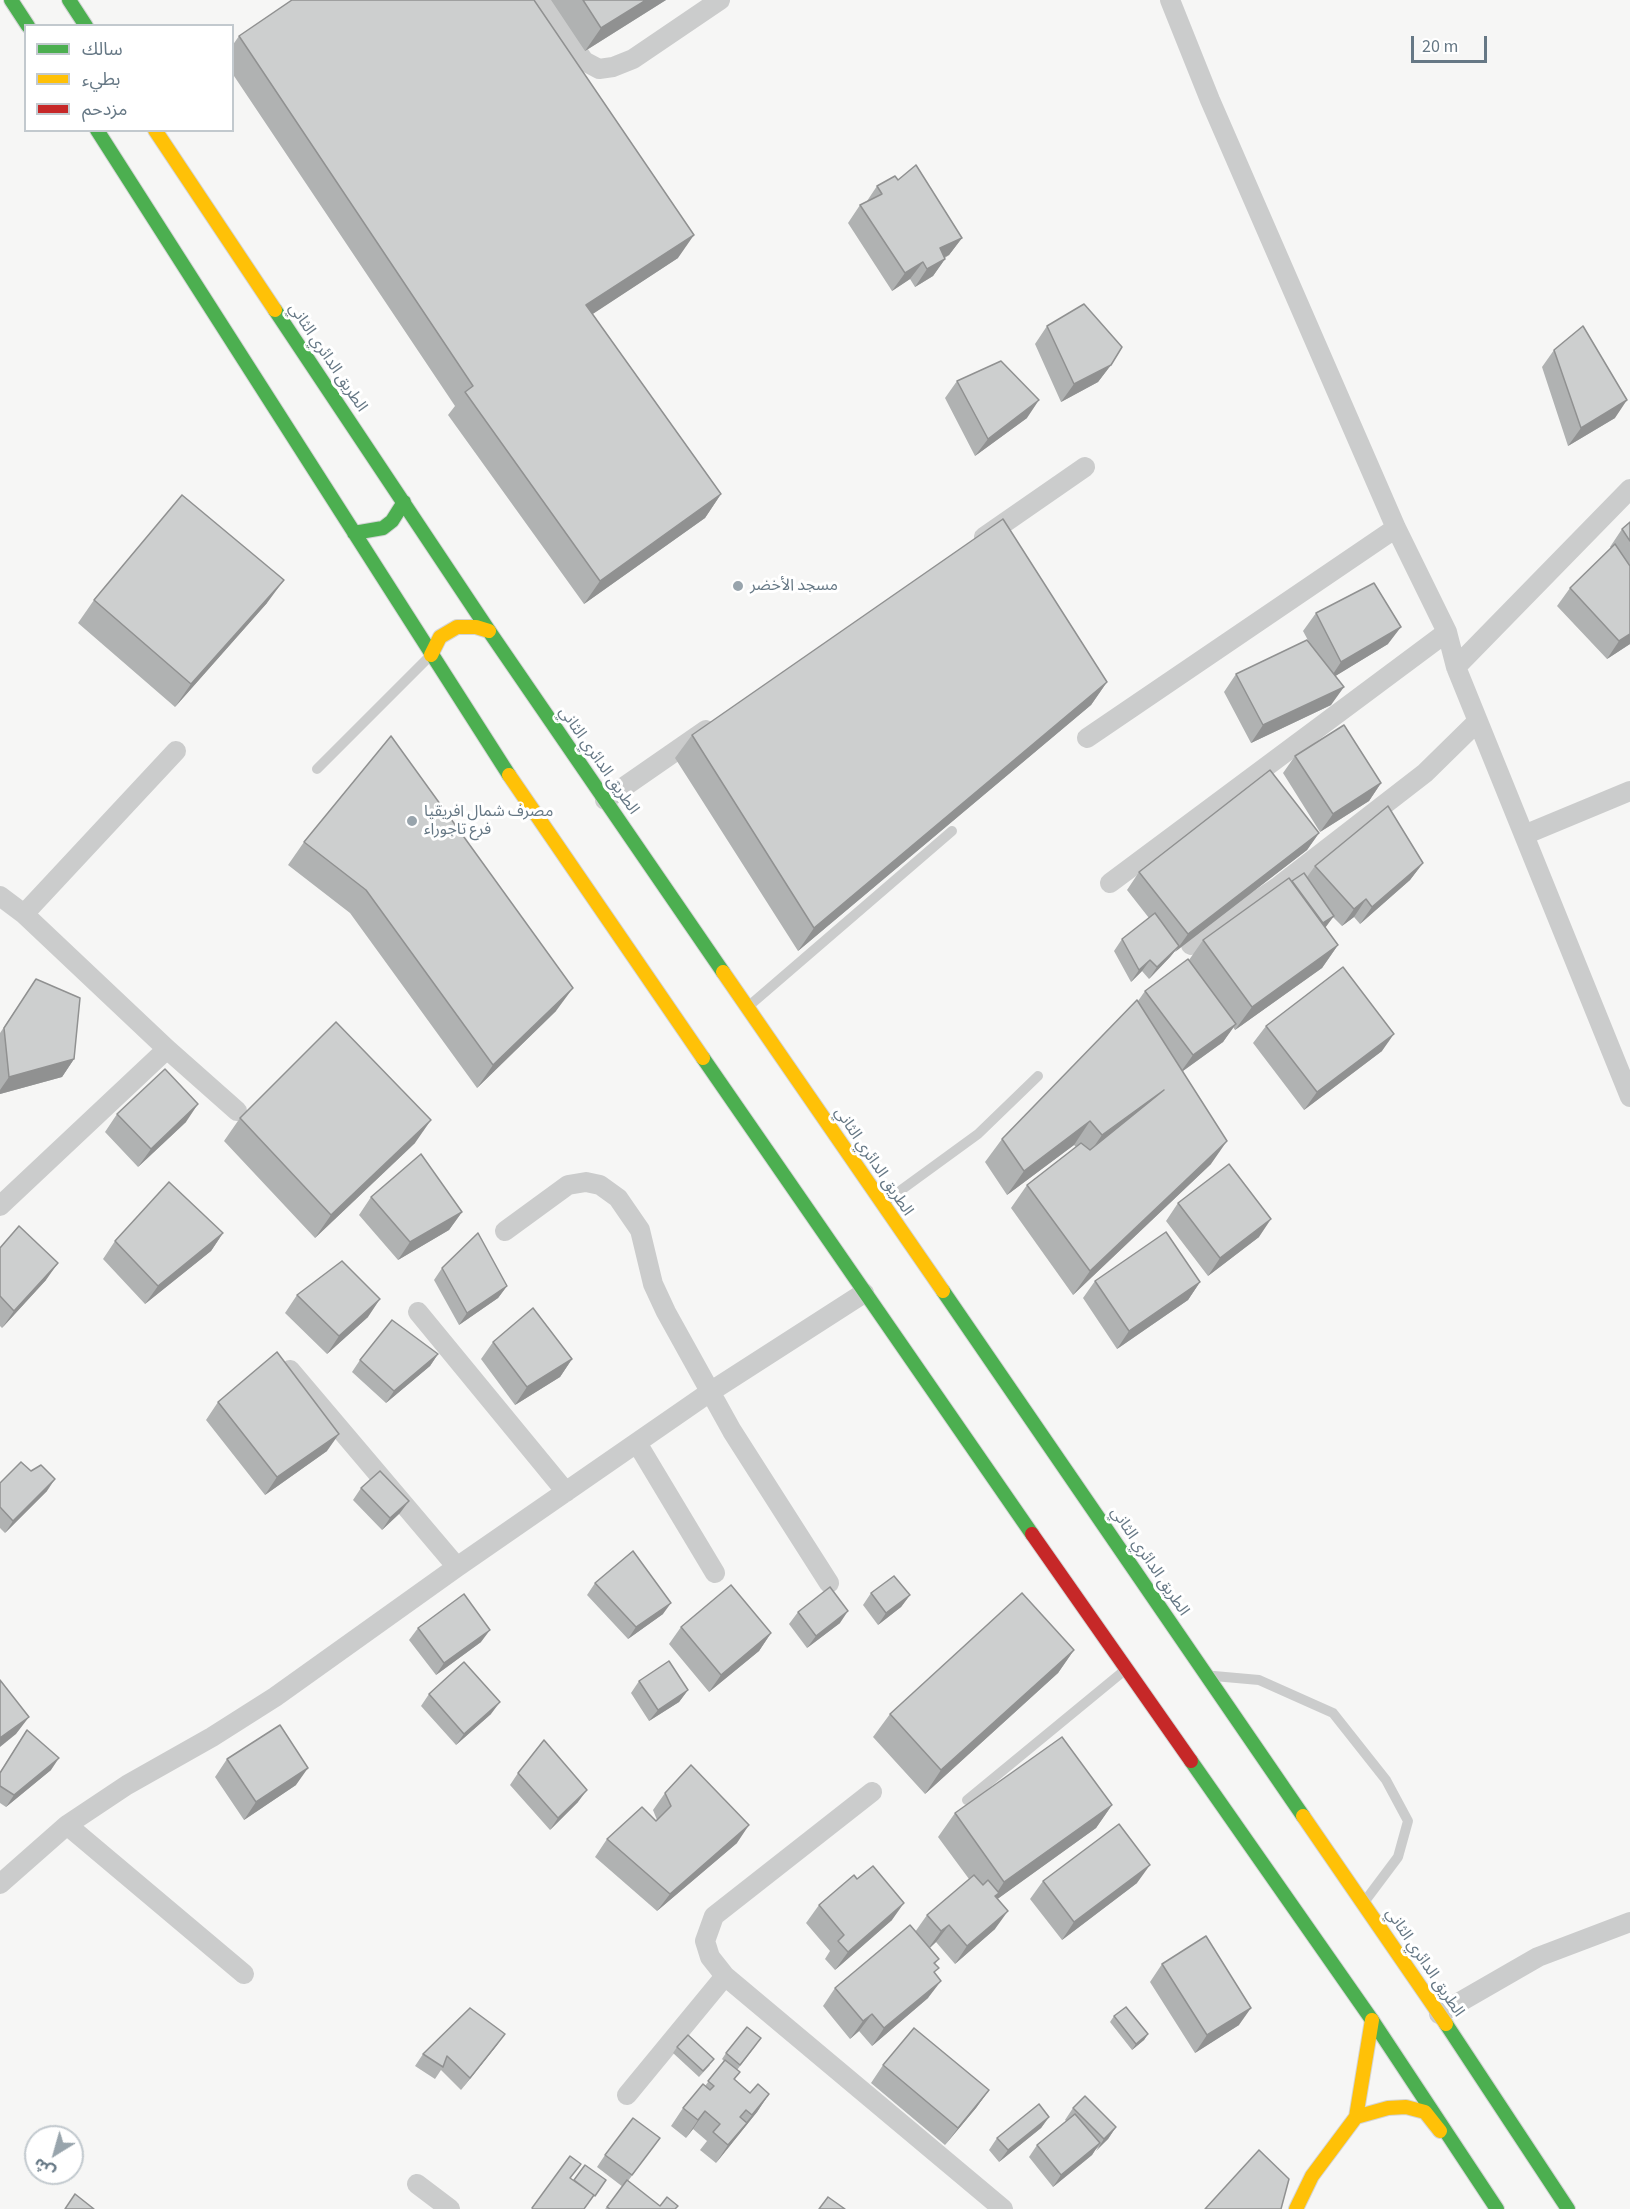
<!DOCTYPE html>
<html>
<head>
<meta charset="utf-8">
<style>
	body { margin:0 }
	#map { position:relative; width:1630px; height:2209px; overflow:hidden; background:#f6f6f5; font-family:"Source Sans 3","Noto Sans Arabic",sans-serif }
	canvas { display:block }
	.legend { position:absolute; left:24px; top:24px; width:210px; height:108px; box-sizing:border-box; background:#fff; border:2px solid #c2c9ce; margin:0; padding:8px 10px; list-style:none; font-size:18px; color:#667885 }
	.legend li { display:flex; align-items:center; gap:12px; height:30px }
	.legend b { width:30px; border:2px solid #c2c9ce }
	.north { position:absolute; left:24px; top:2125px; width:60px; height:60px; box-sizing:border-box; background:#fff; border:2px solid #c2c9ce; border-radius:50%; rotate:217deg; font-size:16px; font-weight:700; line-height:24px; text-align:center; color:#667885 }
	.north::after { content:''; display:block; margin:auto; width:21px; height:27px; background:#98a4ac; clip-path:polygon(50% 0,100% 100%,50% 72%,0 100%) }
	.scale { position:absolute; left:1411px; top:36px; width:76px; height:27px; box-sizing:border-box; border:3px solid #667885; border-top:0; padding-left:8px; font-size:18px; line-height:21px; white-space:nowrap; color:#667885; -webkit-text-stroke:4px #fff; paint-order:stroke }
</style>
</head>
<body>
<div id="map">
<canvas width="1630" height="2209"></canvas>
<ul class="legend">
<li><b style="height:8px;background:#4caf50"></b>سالك</li>
<li><b style="height:8px;background:#ffc107"></b>بطيء</li>
<li><b style="height:8px;background:#c62828"></b>مزدحم</li>
</ul>
<div class="north">ش</div>
<div class="scale">20 m</div>
</div>
<script>
const c = document.querySelector('canvas').getContext('2d');
c.lineJoin = 'round';
function poly(rows) {
  const path = new Path2D();
  for (const r of rows) {
    path.moveTo(r[0], r[1]);
    for (let i = 2; i < r.length; i += 2) path.lineTo(r[i], r[i + 1]);
  }
  return path;
}
function trace(path, color, width, dash) {
  c.strokeStyle = color;
  c.lineWidth = width;
  c.lineCap = dash ? 'butt' : 'round';
  c.setLineDash(dash || []);
  c.stroke(path);
}
function fill(path, color) {
  c.fillStyle = color;
  c.fill(path, 'evenodd');
}
function write(font, color, halo, rows, align = 'center') {
  c.font = font + ' "Source Sans 3","Noto Sans Arabic",sans-serif';
  c.lineWidth = 6;
  c.setLineDash([]);
  c.textBaseline = 'middle';
  c.strokeStyle = halo;
  c.fillStyle = color;
  for (const [text, x, y, turn = 0] of rows) {
    c.save();
    c.translate(x, y);
    c.rotate((+turn || 0) * Math.PI / 180);
    c.textAlign = isNaN(turn) ? turn : align;
    if (halo) c.strokeText(text, 0, 0);
    c.fillText(text, 0, 0);
    c.restore();
  }
}
const fast = poly([
	[11,0,28,26],
	[69,0,86,26],
	[97,130,509,775],
	[275,310,489,631,723,972],
	[354,533,383,528,392,521,404,502],
	[703,1058,1032,1534],
	[943,1291,1303,1816],
	[1191,1761,1372,2020,1497,2209],
	[1446,2024,1568,2209]
]);
const slow = poly([
	[155,130,275,310],
	[431,655,440,637,457,627,476,627,489,631],
	[509,775,703,1058],
	[723,972,943,1291],
	[1303,1816,1446,2024],
	[1356,2117,1388,2108,1406,2107,1425,2112,1440,2131],
	[1296,2209,1312,2176,1356,2117,1372,2020]
]);
const jam = poly([
	[1032,1534,1191,1761]
]);
trace(fast, '#d3d4d5', 16);
trace(slow, '#d3d4d5', 16);
trace(jam, '#d3d4d5', 16);
trace(poly([
	[317,769,428,658],
	[750,1005,952,831],
	[886,1201,978,1134,1038,1076],
	[1214,1676,1259,1680,1333,1713,1386,1780,1408,1821,1398,1857,1365,1901],
	[967,1800,1125,1670]
]), '#cbcccc', 10);
trace(poly([
	[542,0,584,61,599,69,613,67,633,59,720,0],
	[1170,0,1210,100,1396,528,1447,632,1456,667,1630,1097],
	[984,537,1085,467],
	[1456,667,1630,489],
	[1087,738,1396,528],
	[605,800,706,730],
	[1524,835,1630,791],
	[1110,883,1447,632],
	[0,896,24,914,167,1049,237,1111],
	[24,914,176,751],
	[1191,945,1279,886,1425,773,1478,721],
	[0,1206,167,1049],
	[505,1231,568,1185,586,1182,600,1185,618,1198,640,1230,653,1284,666,1312,732,1431,829,1583],
	[418,1312,566,1492],
	[290,1370,457,1567],
	[637,1443,715,1573],
	[872,1792,714,1916,705,1941,710,1957,725,1976,1003,2209],
	[67,1825,244,1974],
	[0,1884,67,1825,127,1785,212,1737,275,1697,457,1567,710,1392,864,1293],
	[1439,2014,1538,1957,1630,1922],
	[627,2095,725,1976],
	[417,2184,450,2209]
]), '#cbcccc', 20);
trace(fast, '#4caf50', 14);
trace(slow, '#ffc107', 14);
trace(jam, '#c62828', 14);
fill(poly([
	[551,0,666,0,585,51],
	[239,36,678,258,592,314,721,494,705,518,584,604,448,415,455,406,232,73,232,46],
	[898,180,962,238,949,255,945,258,945,259,933,276,915,287,910,279,892,291,848,223,860,205,867,201,877,186],
	[1047,326,1111,365,1098,382,1061,402,1035,344],
	[1554,350,1615,418,1568,446,1542,367],
	[957,381,1027,418,975,456,945,398],
	[1630,522,1630,644,1607,659,1557,606,1570,588,1611,548,1610,547,1622,529],
	[94,600,267,603,175,707,78,623],
	[1316,613,1388,644,1335,676,1331,705,1251,743,1224,692,1236,674,1310,644,1303,631],
	[1107,682,1091,705,798,951,675,758,692,735],
	[1295,756,1381,783,1369,801,1320,832,1283,773],
	[1319,833,1307,850,1175,951,1170,957,1149,979,1142,971,1131,982,1114,951,1122,939,1149,918,1127,890,1139,872],
	[304,842,556,1011,477,1088,350,913,288,865],
	[1423,863,1410,880,1360,924,1354,917,1342,926,1333,917,1325,927,1338,945,1322,968,1235,1030,1233,1027,1223,1042,1183,1071,1211,1164,1073,1295,1011,1208,1027,1185,1076,1147,1074,1145,1007,1195,985,1162,1002,1139,1138,1001,1145,991,1189,960,1203,940,1292,881,1307,877,1315,866],
	[36,979,74,1059,62,1077,0,1094,0,1033],
	[1266,1026,1382,1051,1304,1110,1253,1043],
	[117,1114,186,1122,138,1167,105,1132],
	[240,1118,415,1143,315,1238,224,1141],
	[371,1197,462,1212,449,1230,398,1260,359,1215],
	[1178,1203,1259,1237,1208,1276,1166,1221],
	[223,1233,211,1251,145,1304,103,1259,115,1241],
	[0,1248,46,1280,2,1328,0,1326],
	[442,1268,507,1286,498,1298,459,1325,434,1280],
	[1095,1281,1200,1282,1188,1300,1117,1349,1083,1298],
	[297,1295,368,1317,327,1354,285,1313],
	[493,1342,572,1359,560,1377,515,1405,481,1359],
	[438,1354,430,1366,386,1403,352,1372,360,1360],
	[218,1402,327,1451,265,1495,206,1420],
	[31,1471,47,1491,5,1533,0,1528,0,1483],
	[361,1488,400,1513,382,1530,353,1500],
	[595,1583,663,1614,628,1639,587,1595],
	[871,1593,910,1595,901,1607,878,1625,863,1605],
	[798,1612,840,1623,807,1648,789,1624],
	[681,1627,771,1633,759,1651,709,1692,669,1644],
	[418,1628,481,1642,436,1675,409,1640],
	[1074,1650,1058,1673,925,1794,873,1737,890,1714],
	[639,1681,688,1690,679,1702,649,1721,631,1693],
	[429,1694,491,1714,456,1745,421,1706],
	[27,1730,51,1770,6,1807,0,1803,0,1772],
	[227,1759,296,1785,244,1820,215,1777],
	[518,1773,578,1802,550,1830,510,1785],
	[665,1793,737,1843,657,1911,595,1857,607,1839,656,1821,657,1820,653,1810],
	[1112,1805,1096,1828,997,1899,995,1929,955,1964,936,1942,930,1948,939,1959,935,1964,935,1973,928,1998,872,2046,859,2031,850,2039,823,2006,835,1988,915,1932,927,1915,969,1879,938,1837,955,1813],
	[1043,1881,1137,1883,1062,1940,1030,1899],
	[819,1905,892,1920,835,1970,825,1959,830,1951,806,1923],
	[1162,1964,1239,2025,1195,2053,1150,1982],
	[1114,2016,1148,2034,1144,2040,1132,2050,1110,2022],
	[757,2044,737,2070,735,2080,750,2093,769,2094,757,2112,716,2163,700,2150,707,2141,693,2129,686,2138,671,2126,683,2108,705,2086,724,2061,722,2059,726,2053],
	[497,2045,461,2090,441,2070,435,2079,415,2066,423,2054],
	[677,2047,710,2065,699,2077,673,2053],
	[883,2065,989,2090,976,2108,945,2145,871,2083],
	[1073,2108,1116,2127,1108,2139,1095,2150,1092,2155,1053,2187,1029,2157,1037,2145,1066,2121,1065,2120],
	[1049,2117,1041,2128,999,2162,989,2150,997,2138],
	[660,2138,628,2181,660,2206,675,2209,605,2209,623,2187,597,2167,605,2155]
]), '#b0b2b2');
fill(poly([
	[646,0,666,0,585,51,601,28],
	[694,235,678,258,570,329,586,305],
	[962,238,949,255,927,265,940,248],
	[945,259,933,276,915,287,927,269],
	[923,262,910,279,892,291,905,273],
	[1111,365,1098,382,1061,402,1074,384],
	[1039,400,1027,418,975,456,988,439],
	[1627,400,1615,418,1568,446,1581,428],
	[721,494,705,518,584,604,600,581],
	[284,580,267,603,175,707,191,684],
	[1401,627,1388,644,1329,680,1341,662],
	[1630,634,1630,644,1607,659,1619,641],
	[1107,682,1091,705,798,951,814,928],
	[1344,687,1331,705,1251,743,1263,725],
	[1381,783,1369,801,1320,832,1333,814],
	[1319,833,1307,850,1175,952,1188,934],
	[1423,863,1410,880,1360,924,1372,907],
	[1366,899,1354,917,1342,926,1354,909],
	[1334,916,1325,928,1312,931],
	[1338,945,1322,968,1235,1030,1252,1007],
	[1179,946,1170,957,1149,979,1157,967],
	[1150,960,1142,971,1131,982,1139,970],
	[573,988,556,1011,477,1088,493,1065],
	[1236,1024,1223,1042,1180,1073,1193,1055],
	[1394,1034,1382,1051,1304,1110,1317,1092],
	[74,1059,62,1077,0,1094,0,1090,9,1077],
	[1164,1090,1086,1158,1102,1135],
	[198,1104,186,1122,138,1167,151,1149],
	[431,1120,415,1143,315,1238,331,1215],
	[1090,1121,1074,1145,1007,1195,1024,1171],
	[1227,1141,1211,1164,1073,1295,1090,1271],
	[462,1212,449,1230,398,1260,410,1242],
	[1271,1219,1259,1237,1208,1276,1220,1258],
	[223,1233,211,1251,145,1304,158,1286],
	[58,1263,46,1280,2,1328,14,1311],
	[1200,1282,1188,1300,1117,1349,1129,1331],
	[507,1286,498,1298,459,1325,467,1313],
	[380,1299,368,1317,327,1354,339,1336],
	[438,1354,430,1366,386,1403,394,1391],
	[572,1359,560,1377,515,1405,527,1387],
	[339,1434,327,1451,265,1495,277,1477],
	[55,1479,47,1491,5,1533,13,1521],
	[409,1501,400,1513,382,1530,390,1518],
	[910,1595,901,1607,878,1625,886,1613],
	[671,1603,663,1614,628,1639,636,1627],
	[848,1611,840,1623,807,1648,816,1636],
	[490,1630,481,1642,436,1675,444,1663],
	[771,1633,759,1651,709,1692,721,1675],
	[1074,1650,1058,1673,925,1794,941,1770],
	[688,1690,679,1702,649,1721,658,1710],
	[500,1702,491,1714,456,1745,464,1734],
	[29,1717,16,1734,0,1747,0,1738],
	[59,1758,51,1770,6,1807,14,1795],
	[308,1768,296,1785,244,1820,256,1802],
	[587,1790,578,1802,550,1830,558,1818],
	[1112,1805,1096,1828,992,1903,983,1914,1004,1882],
	[749,1825,737,1843,657,1911,670,1894],
	[1150,1865,1137,1883,1062,1940,1074,1922],
	[904,1903,892,1920,835,1970,848,1952],
	[1008,1911,995,1929,955,1964,967,1946],
	[949,1925,936,1942,928,1949,941,1931],
	[941,1981,928,1998,872,2046,884,2028],
	[1251,2008,1239,2025,1195,2053,1207,2035],
	[872,2014,859,2031,850,2039,863,2021],
	[505,2034,497,2045,461,2090,470,2078],
	[1148,2034,1144,2040,1132,2050,1136,2044],
	[989,2090,976,2108,945,2145,958,2128],
	[769,2094,757,2112,716,2163,728,2145],
	[705,2111,693,2129,686,2138,698,2120],
	[1049,2117,1041,2128,999,2162,1008,2150],
	[1116,2127,1108,2139,1096,2151,1104,2139],
	[1100,2143,1092,2155,1053,2187,1061,2175]
]), '#909191');
const building = poly([
	[292,0,534,0,694,235,586,305,721,494,600,581,465,392,473,386,239,36,292,0],
	[583,0,646,0,601,28,583,0],
	[916,165,962,238,940,248,945,259,927,269,923,262,905,273,860,205,882,194,877,186,895,176,898,180,916,165],
	[1084,304,1122,347,1111,365,1074,384,1047,326,1084,304],
	[1583,326,1627,400,1581,428,1554,350,1583,326],
	[1001,361,1039,400,988,439,957,381,1001,361],
	[182,495,284,580,191,684,94,600,182,495],
	[1003,519,1107,682,814,928,692,735,1003,519],
	[1630,522,1630,541,1622,529,1630,522],
	[1615,544,1630,566,1630,634,1619,641,1570,588,1615,544],
	[1374,583,1401,627,1341,662,1316,613,1374,583],
	[1307,640,1344,687,1263,725,1236,674,1307,640],
	[1344,725,1381,783,1333,814,1295,756,1344,725],
	[391,736,573,988,493,1065,366,890,304,842,391,736],
	[1270,770,1319,833,1188,934,1139,872,1270,770],
	[1388,806,1423,863,1372,907,1366,899,1354,909,1315,866,1388,806],
	[1304,873,1334,916,1323,923,1292,881,1304,873],
	[1289,878,1338,945,1252,1007,1203,940,1289,878],
	[1155,913,1179,946,1157,967,1150,960,1139,970,1122,939,1155,913],
	[1188,959,1236,1024,1193,1055,1145,991,1188,959],
	[1343,967,1394,1034,1317,1092,1266,1026,1343,967],
	[36,979,80,998,74,1059,9,1077,4,1028,36,979],
	[1137,1000,1227,1141,1090,1271,1027,1185,1081,1143,1090,1150,1164,1090,1102,1135,1090,1121,1024,1171,1002,1139,1137,1000],
	[336,1022,431,1120,331,1215,240,1118,336,1022],
	[165,1069,198,1104,151,1149,117,1114,165,1069],
	[421,1154,462,1212,410,1242,371,1197,421,1154],
	[1229,1164,1271,1219,1220,1258,1178,1203,1229,1164],
	[169,1182,223,1233,158,1286,115,1241,169,1182],
	[19,1226,58,1263,14,1311,0,1296,0,1248,19,1226],
	[1166,1232,1200,1282,1129,1331,1095,1281,1166,1232],
	[478,1233,507,1286,467,1313,442,1268,478,1233],
	[342,1261,380,1299,339,1336,297,1295,342,1261],
	[533,1308,572,1359,527,1387,493,1342,533,1308],
	[392,1320,438,1354,394,1391,360,1360,392,1320],
	[277,1352,339,1434,277,1477,218,1402,277,1352],
	[21,1462,31,1471,41,1465,55,1479,13,1521,0,1507,0,1483,21,1462],
	[380,1471,409,1501,390,1518,361,1488,380,1471],
	[633,1551,671,1603,636,1627,595,1583,633,1551],
	[894,1576,910,1595,886,1613,871,1593,894,1576],
	[731,1585,771,1633,721,1675,681,1627,731,1585],
	[830,1587,848,1611,816,1636,798,1612,830,1587],
	[1022,1593,1074,1650,941,1770,890,1714,1022,1593],
	[464,1594,490,1630,444,1663,418,1628,464,1594],
	[669,1661,688,1690,658,1710,639,1681,669,1661],
	[464,1662,500,1702,464,1734,429,1694,464,1662],
	[0,1680,29,1717,0,1738,0,1680],
	[280,1725,308,1768,256,1802,227,1759,280,1725],
	[27,1730,59,1758,14,1795,0,1786,0,1773,27,1730],
	[1062,1737,1112,1805,1004,1882,955,1813,1062,1737],
	[544,1740,587,1790,558,1818,518,1773,544,1740],
	[691,1765,749,1825,670,1894,607,1839,642,1807,656,1821,671,1806,665,1793,691,1765],
	[1119,1824,1150,1865,1074,1922,1043,1881,1119,1824],
	[873,1866,904,1903,848,1952,838,1941,844,1935,819,1905,854,1875,857,1879,873,1866],
	[974,1875,983,1885,988,1880,999,1893,995,1896,1008,1911,967,1946,949,1925,941,1931,927,1915,974,1875],
	[910,1925,939,1959,934,1963,939,1968,934,1972,941,1981,884,2028,872,2014,863,2021,835,1988,910,1925],
	[1206,1936,1251,2008,1207,2035,1162,1964,1206,1936],
	[1126,2007,1148,2034,1136,2044,1114,2016,1126,2007],
	[470,2008,505,2034,470,2078,447,2056,443,2067,423,2054,470,2008],
	[747,2027,761,2038,740,2065,726,2053,747,2027],
	[914,2028,989,2090,958,2128,883,2065,914,2028],
	[688,2035,714,2059,703,2071,677,2047,688,2035],
	[725,2060,740,2072,734,2079,750,2093,758,2084,769,2094,752,2115,746,2110,740,2117,747,2123,728,2145,713,2132,720,2124,705,2111,698,2120,683,2108,703,2084,710,2090,714,2086,708,2081,725,2060],
	[1085,2096,1116,2127,1104,2139,1073,2108,1085,2096],
	[1039,2104,1049,2117,1008,2150,997,2138,1039,2104],
	[1075,2114,1100,2143,1061,2175,1037,2145,1075,2114],
	[633,2118,660,2138,632,2175,605,2155,633,2118],
	[1259,2150,1289,2179,1281,2209,1205,2209,1259,2150],
	[570,2156,581,2164,570,2178,594,2195,584,2209,533,2209,532,2208,570,2156],
	[585,2165,606,2180,595,2196,574,2180,585,2165],
	[627,2180,660,2206,667,2197,678,2206,675,2209,610,2209,607,2207,627,2180],
	[75,2194,94,2209,65,2209,75,2194],
	[828,2197,845,2209,819,2209,828,2197]
]);
fill(building, '#cdcfcf');
trace(building, '#909191', 1.5);
for (const [x, y, r, color] of [
	[738,586,6,"#98a4ac"],
	[412,821,6,"#98a4ac"]
]) {
  const dot = new Path2D();
  dot.arc(x, y, r, 0, 2 * Math.PI);
  c.fillStyle = color;
  c.fill(dot);
  trace(dot, '#fff', 2);
}
write('16px', '#667885', '#fff', [
	["الطريق الدائري الثاني",327,358,56],
	["الطريق الدائري الثاني",598,761,55],
	["الطريق الدائري الثاني",873,1162,56],
	["الطريق الدائري الثاني",1149,1562,56],
	["الطريق الدائري الثاني",1424,1963,56]
]);
write('16px', '#667885', '#fff', [
	["مسجد الأخضر",750,586],
	["مصرف شمال افريقيا",424,812],
	["فرع تاجوراء",424,830]
], 'left');
</script>
</body>
</html>
